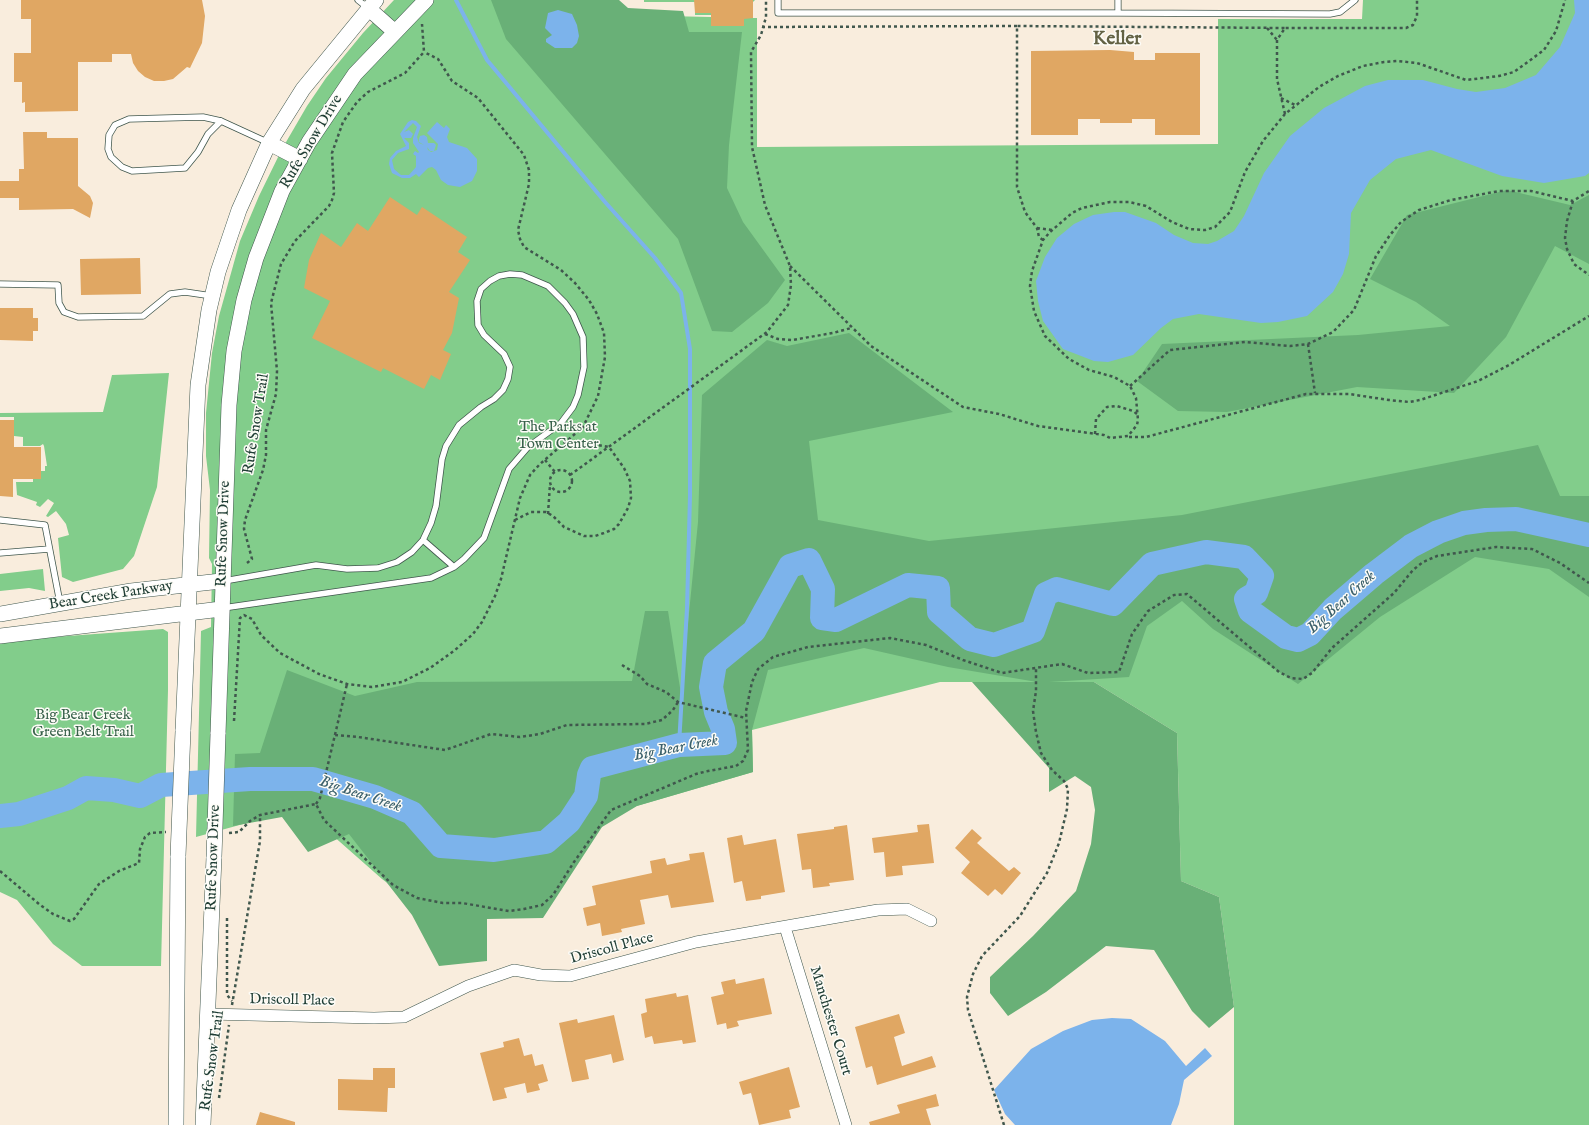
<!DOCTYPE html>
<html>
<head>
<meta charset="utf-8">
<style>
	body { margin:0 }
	canvas { display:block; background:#f9eddd }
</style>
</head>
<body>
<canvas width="1589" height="1125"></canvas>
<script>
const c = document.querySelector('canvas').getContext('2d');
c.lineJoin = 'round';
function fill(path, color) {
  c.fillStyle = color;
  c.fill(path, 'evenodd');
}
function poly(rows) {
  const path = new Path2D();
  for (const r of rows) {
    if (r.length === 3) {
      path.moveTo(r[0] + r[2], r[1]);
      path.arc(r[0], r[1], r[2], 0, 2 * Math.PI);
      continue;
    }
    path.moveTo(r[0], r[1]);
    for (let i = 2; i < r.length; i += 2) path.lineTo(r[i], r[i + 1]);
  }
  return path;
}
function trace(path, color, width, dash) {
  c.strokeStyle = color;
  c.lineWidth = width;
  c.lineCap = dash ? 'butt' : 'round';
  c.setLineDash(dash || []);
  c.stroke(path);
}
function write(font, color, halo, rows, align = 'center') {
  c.font = font + ' "IM FELL English",serif';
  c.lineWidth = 3;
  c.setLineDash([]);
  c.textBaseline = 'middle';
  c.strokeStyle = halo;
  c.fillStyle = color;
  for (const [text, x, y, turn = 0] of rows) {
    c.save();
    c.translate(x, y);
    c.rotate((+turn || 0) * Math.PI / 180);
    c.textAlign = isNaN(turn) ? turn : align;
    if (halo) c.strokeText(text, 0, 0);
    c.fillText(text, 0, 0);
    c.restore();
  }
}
fill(poly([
	[394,0,603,0,620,15,711,17,711,15,695,15,695,2,644,2,644,0,755,0,753,2,753,18,757,18,757,147,1218,144,1218,19,1362,19,1363,0,1589,0,1589,1125,1234,1125,1234,1007,1219,897,1181,881,1177,733,1094,682,940,682,752,730,753,772,633,807,604,824,599,830,435,918,382,879,306,812,294,810,196,837,201,631,211,627,212,564,209,558,210,490,206,456,206,413,212,353,219,316,240,241,259,196,282,149,307,106,326,78,363,33],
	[169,373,157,487,134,556,123,569,73,582,62,577,58,538,69,535,66,524,56,511,48,517,46,516,54,503,48,499,40,507,36,505,37,502,17,495,16,482,33,482,33,479,41,479,41,471,45,471,45,466,47,466,44,446,43,444,40,446,23,446,23,437,14,436,14,417,0,417,0,413,103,412,112,375],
	[43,569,45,591,29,588,0,591,0,574],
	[163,629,168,632,168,690,161,966,82,966,53,944,17,900,0,892,0,641]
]), '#82cd8b');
fill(poly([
	[491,0,619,0,628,8,683,11,689,32,742,32,729,145,727,188,743,222,785,280,768,303,732,332,712,331,678,239,506,39],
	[1507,190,1570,205,1589,195,1589,264,1555,246,1506,337,1454,393,1357,387,1227,412,1178,411,1137,381,1162,344,1358,335,1450,326,1416,302,1370,279,1407,215],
	[849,333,953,412,809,441,818,520,929,541,1182,515,1538,445,1560,496,1589,496,1589,597,1549,569,1475,557,1380,617,1298,684,1213,629,1182,601,1147,626,1129,677,1049,682,1094,682,1177,733,1181,881,1219,897,1234,1007,1209,1028,1192,1011,1154,950,1106,946,1046,992,1008,1016,990,993,990,977,1033,936,1076,891,1091,844,1095,810,1091,787,1075,776,1049,792,1049,768,972,682,1037,682,948,667,864,648,768,670,752,730,753,772,637,806,602,827,543,918,487,919,487,961,439,966,412,915,349,834,308,852,282,817,233,826,235,754,260,753,287,670,355,696,417,682,632,681,645,611,668,611,681,694,698,522,702,395,767,340,787,346]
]), '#69b077');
fill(poly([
	[1574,0,1589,0,1589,173,1585,176,1544,183,1502,176,1431,150,1396,159,1370,180,1351,213,1349,254,1343,274,1333,292,1307,316,1278,322,1261,323,1199,314,1173,319,1161,328,1133,355,1108,362,1094,361,1063,349,1043,321,1038,301,1036,281,1045,257,1057,238,1074,224,1093,215,1114,212,1125,212,1156,223,1174,235,1193,243,1208,244,1217,241,1234,231,1244,216,1264,173,1290,136,1324,108,1365,86,1388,80,1423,80,1457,89,1476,92,1505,88,1536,75,1560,47,1575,13],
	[558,10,572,14,577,25,579,36,577,43,572,48,555,48,546,42,546,39,552,35,545,28,548,13],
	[412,120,416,121,421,126,417,137,419,143,424,145,419,142,419,139,420,136,424,135,427,137,428,143,434,143,436,145,434,151,430,151,427,147,428,150,431,152,437,150,438,144,427,133,437,122,444,128,446,125,450,129,447,137,449,142,467,148,477,159,477,171,472,181,460,187,448,185,441,180,436,170,432,167,428,168,419,177,416,174,410,178,402,178,392,173,389,164,390,158,396,151,406,146,400,134,408,122],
	[413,123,417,127,413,138,413,143,419,152,418,153,415,151,413,154,416,156,416,167,409,175,401,175,394,169,392,160,398,153,409,149,409,143,404,138,411,138,413,134,409,130,404,132],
	[1112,1018,1131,1019,1165,1041,1186,1066,1205,1048,1212,1056,1184,1080,1179,1104,1171,1125,1015,1125,1005,1114,994,1090,1031,1049,1063,1031,1092,1020]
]), '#7cb3eb');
trace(poly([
	[456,0,487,60,605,202,655,258,681,293,690,349,690,496,687,608,679,745]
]), '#7cb3eb', 4);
trace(poly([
	[0,816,19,814,68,798,86,788,114,790,140,796,161,785,250,779,313,779,375,797,412,813,441,846,494,850,546,842,569,822,586,796,589,775,592,768,679,745,725,743,723,729,716,712,711,687,715,663,754,631,790,566,809,560,823,589,822,618,836,620,908,585,938,588,939,612,970,639,994,645,1033,631,1046,594,1057,589,1113,604,1152,564,1206,552,1244,557,1262,576,1256,593,1246,599,1250,611,1286,637,1298,640,1310,634,1333,609,1374,574,1411,546,1438,532,1464,523,1486,520,1516,519,1589,535]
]), '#7cb3eb', 24);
fill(poly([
	[21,0,202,0,205,16,202,43,190,68,187,67,173,79,164,81,154,81,145,77,138,71,133,63,131,54,112,54,112,62,78,62,78,111,25,112,25,102,22,103,22,82,14,82,14,53,31,53,31,19,21,19],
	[694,0,753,0,753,18,744,19,744,26,711,26,711,13,695,13],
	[1110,50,1134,52,1134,60,1155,60,1155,53,1200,53,1200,135,1155,135,1155,119,1132,119,1132,123,1100,123,1100,119,1078,119,1078,135,1031,135,1031,51],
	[23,132,47,132,47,138,78,138,78,186,90,196,93,203,90,218,73,209,19,210,19,198,0,198,0,181,19,181,19,169,24,169],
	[390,197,417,215,422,207,467,237,458,252,470,260,449,292,459,298,452,333,443,350,451,354,440,380,431,375,424,389,383,368,381,372,312,338,330,301,304,288,309,260,321,233,341,247,357,223,368,231],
	[140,258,141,294,81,295,80,259],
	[0,308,33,308,33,318,38,318,38,331,33,331,33,341,0,340],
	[0,420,14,420,14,447,41,447,41,479,13,479,13,497,0,496],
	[929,824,934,863,902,866,903,875,886,877,884,852,874,853,872,838,918,832,917,825],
	[847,825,854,880,829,883,830,886,813,888,811,869,802,870,797,834,834,829,834,827],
	[972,829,982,838,977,843,1009,871,1014,867,1021,873,1002,895,995,889,988,896,961,873,970,862,955,848],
	[742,835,744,845,776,839,785,892,761,896,761,899,746,901,742,881,734,883,727,838],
	[704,852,714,902,671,908,668,895,640,900,645,924,621,929,622,932,602,936,600,923,587,926,583,908,596,905,592,886,652,873,650,861,665,858,667,865,690,860,689,854],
	[764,978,772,1014,737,1021,739,1026,727,1029,726,1023,717,1025,711,997,724,994,721,982,735,979,736,984],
	[676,993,677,997,688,995,696,1042,683,1044,682,1040,654,1044,652,1036,645,1038,641,1014,647,1012,645,999],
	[899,1014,905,1033,894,1037,902,1066,932,1056,936,1067,877,1085,872,1066,866,1068,855,1027],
	[614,1015,624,1060,613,1063,611,1054,585,1060,589,1079,572,1082,559,1023,577,1019,578,1023],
	[519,1038,524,1056,532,1054,535,1066,543,1064,548,1081,538,1084,540,1090,527,1093,525,1083,504,1088,507,1098,493,1101,480,1053,504,1047,503,1042],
	[789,1067,800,1107,789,1110,791,1118,759,1125,751,1093,743,1095,739,1082],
	[373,1068,395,1068,395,1088,388,1088,387,1112,338,1110,338,1079,373,1080],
	[936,1094,939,1106,926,1109,931,1125,870,1125,869,1122,900,1113,897,1105],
	[260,1112,295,1122,295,1125,256,1125]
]), '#e0a763');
const service = poly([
	[358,0,368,8],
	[778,0,778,13,1118,13,1118,0],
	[1118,13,1330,14,1340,12,1355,0],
	[221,121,208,134,198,152,185,168,132,171,122,167,111,157,108,149,109,135,115,125,129,119,203,117,221,121,269,143],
	[0,284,58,285,59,303,64,312,78,317,143,316,170,294,185,292,212,296],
	[0,520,45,525,60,603],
	[423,540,454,567],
	[0,553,49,549],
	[223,608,431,578,454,567,464,559,484,538,509,469,528,447,561,423,573,407,578,395,584,367,583,337,573,314,565,303,548,286,522,275,510,274,499,276,490,281,481,289,477,301,478,325,484,335,504,354,510,367,508,379,503,390,494,399,481,407,459,425,446,446,442,459,436,506,431,523,423,540,412,552,397,562,378,568,347,569,316,565,224,581]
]);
const minor = poly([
	[785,927,846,1125],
	[208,1014,374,1018,404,1017,468,986,514,970,541,975,570,976,696,942,878,910,907,909,931,921]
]);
const secondary = poly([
	[368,8,395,32],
	[269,143,300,159],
	[0,614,131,591,221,581],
	[0,636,221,609],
	[183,731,198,385,209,310,218,272,239,210,269,143,303,89,376,0],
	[218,734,229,405,234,351,244,300,256,258,282,191,309,142,355,74,426,0],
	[176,1125,178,856],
	[203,1125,214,857]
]);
trace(service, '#40574d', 7);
trace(minor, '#40574d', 12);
trace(secondary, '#40574d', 16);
trace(poly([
	[762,27,1017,26],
	[1267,28,1277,40],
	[1281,98,1295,105],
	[1285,114,1277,79,1277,40,1285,28,1406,28,1413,25,1417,16,1417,0],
	[1573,201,1567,221,1565,238,1567,249,1574,264,1589,275],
	[1037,228,1052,230],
	[1043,240,1039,237,1037,228,1025,212,1017,187,1017,26,1285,28],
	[790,266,871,346,963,407,999,414,1038,426,1104,435,1110,438,1128,436,1137,425,1138,420,1136,398,1130,386,1114,377,1089,370,1069,359,1045,336,1034,311,1030,286,1032,271,1043,240,1050,232,1072,213,1082,208,1110,202,1129,202,1146,206,1172,222,1189,229,1205,230,1215,227,1230,212,1245,172,1263,141,1285,114,1319,87,1338,76,1363,66,1384,62,1397,61,1417,63,1466,80,1499,76,1514,72,1544,50,1556,31,1565,0],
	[765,334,778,339,792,340,833,333,851,328],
	[1308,344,1315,393],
	[1130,386,1170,350,1245,342,1290,346,1308,344,1333,332,1354,310,1376,256,1390,235,1401,222,1419,210,1451,200,1499,191,1531,191,1573,201,1589,191],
	[1095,434,1096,419,1107,407,1117,406,1133,411,1137,414],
	[1129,437,1146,437,1306,394,1349,394,1389,400,1409,402,1420,400,1478,381,1509,365,1589,316],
	[545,460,555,472],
	[561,481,11],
	[570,475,767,332,788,305,791,285,790,266,765,205,752,147,751,52,761,35,766,17,766,0],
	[548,514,550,484],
	[515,520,531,512,546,512,553,516,564,527,584,536,595,536,604,533,614,529,619,524,628,508,631,498,630,481,624,468,609,447,585,443,566,443],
	[247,563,252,559,244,529,245,520,263,470,266,455,266,430,276,394,277,371,271,303,281,264,295,241,329,206,332,200,334,193,332,153,343,122,357,102,368,92,405,73,424,52,422,24],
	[622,665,640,676,647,684,666,692,678,702,746,718],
	[234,721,240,618,244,615,252,619,261,635,280,653,319,674,347,684,372,687,402,682,430,668,455,650,473,634,482,622,495,596,501,579,520,498,530,475,540,464,583,427,598,396,605,357,604,333,597,314,589,300,575,283,561,270,524,247,520,239,518,230,529,184,529,170,524,155,478,98,452,81,438,59,424,52],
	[335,735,358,737,445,750,491,734,520,737,540,734,567,725,645,724,662,720,673,710,678,702],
	[316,804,320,798,347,684],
	[229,833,239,832,250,821,260,815,316,804,324,820,393,885,417,898,443,903,462,903,509,911,524,909,542,905,553,895,574,862,611,810,696,774,708,771,736,766,743,761,748,750,746,711,752,682,758,669,773,657,808,647,890,638,926,645,963,660,1002,673,1062,664,1088,673,1119,672,1132,634,1148,611,1174,595,1187,594,1279,672,1291,678,1303,679,1312,673,1332,648,1394,593,1413,570,1423,562,1437,556,1496,547,1532,549,1560,563,1589,583],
	[0,871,39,904,53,914,70,921,74,919,99,884,119,871,139,863,140,849,145,837,150,833,166,832],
	[227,918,227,995,232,1001],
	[232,1005,260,841,260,815],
	[219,1098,229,1025],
	[1004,1125,968,1010,967,997,973,974,982,956,1020,916,1047,873,1059,843,1067,809,1068,789,1064,781,1052,770,1041,753,1036,732,1033,711,1036,691,1036,668]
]), '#40574d', 2.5, [3, 3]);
trace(service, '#fff', 5.5);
trace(minor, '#fff', 11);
trace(secondary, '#fff', 15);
const secondaryBridge = poly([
	[178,856,183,731],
	[214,857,218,734]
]);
trace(secondaryBridge, '#40574d', 16, []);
trace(secondaryBridge, '#fff', 15);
write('15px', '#1f3d34', '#fdfcf7', [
	["Rufe Snow Drive",312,142,-59],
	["Rufe Snow Trail",257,424,-81],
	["Rufe Snow Drive",224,534,-88],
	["Bear Creek Parkway",111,596,-9],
	["Rufe Snow Drive",214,858,-88],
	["Driscoll Place",612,949,-15],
	["Driscoll Place",292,1001,1],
	["Manchester Court",830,1021,73],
	["Rufe Snow Trail",213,1061,-82]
]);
write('15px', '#38614a', '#fdfcf7', [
	["The Parks at",558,428],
	["Town Center",558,445],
	["Big Bear Creek",83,716],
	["Green Belt Trail",83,733]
]);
write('italic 16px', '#3b606b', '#fdfcf7', [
	["Big Bear Creek",1342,603,-42],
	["Big Bear Creek",676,749,-11],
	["Big Bear Creek",360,795,18]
]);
write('bold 19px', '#636244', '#fdfcf7', [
	["Keller",1117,40]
]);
</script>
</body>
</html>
